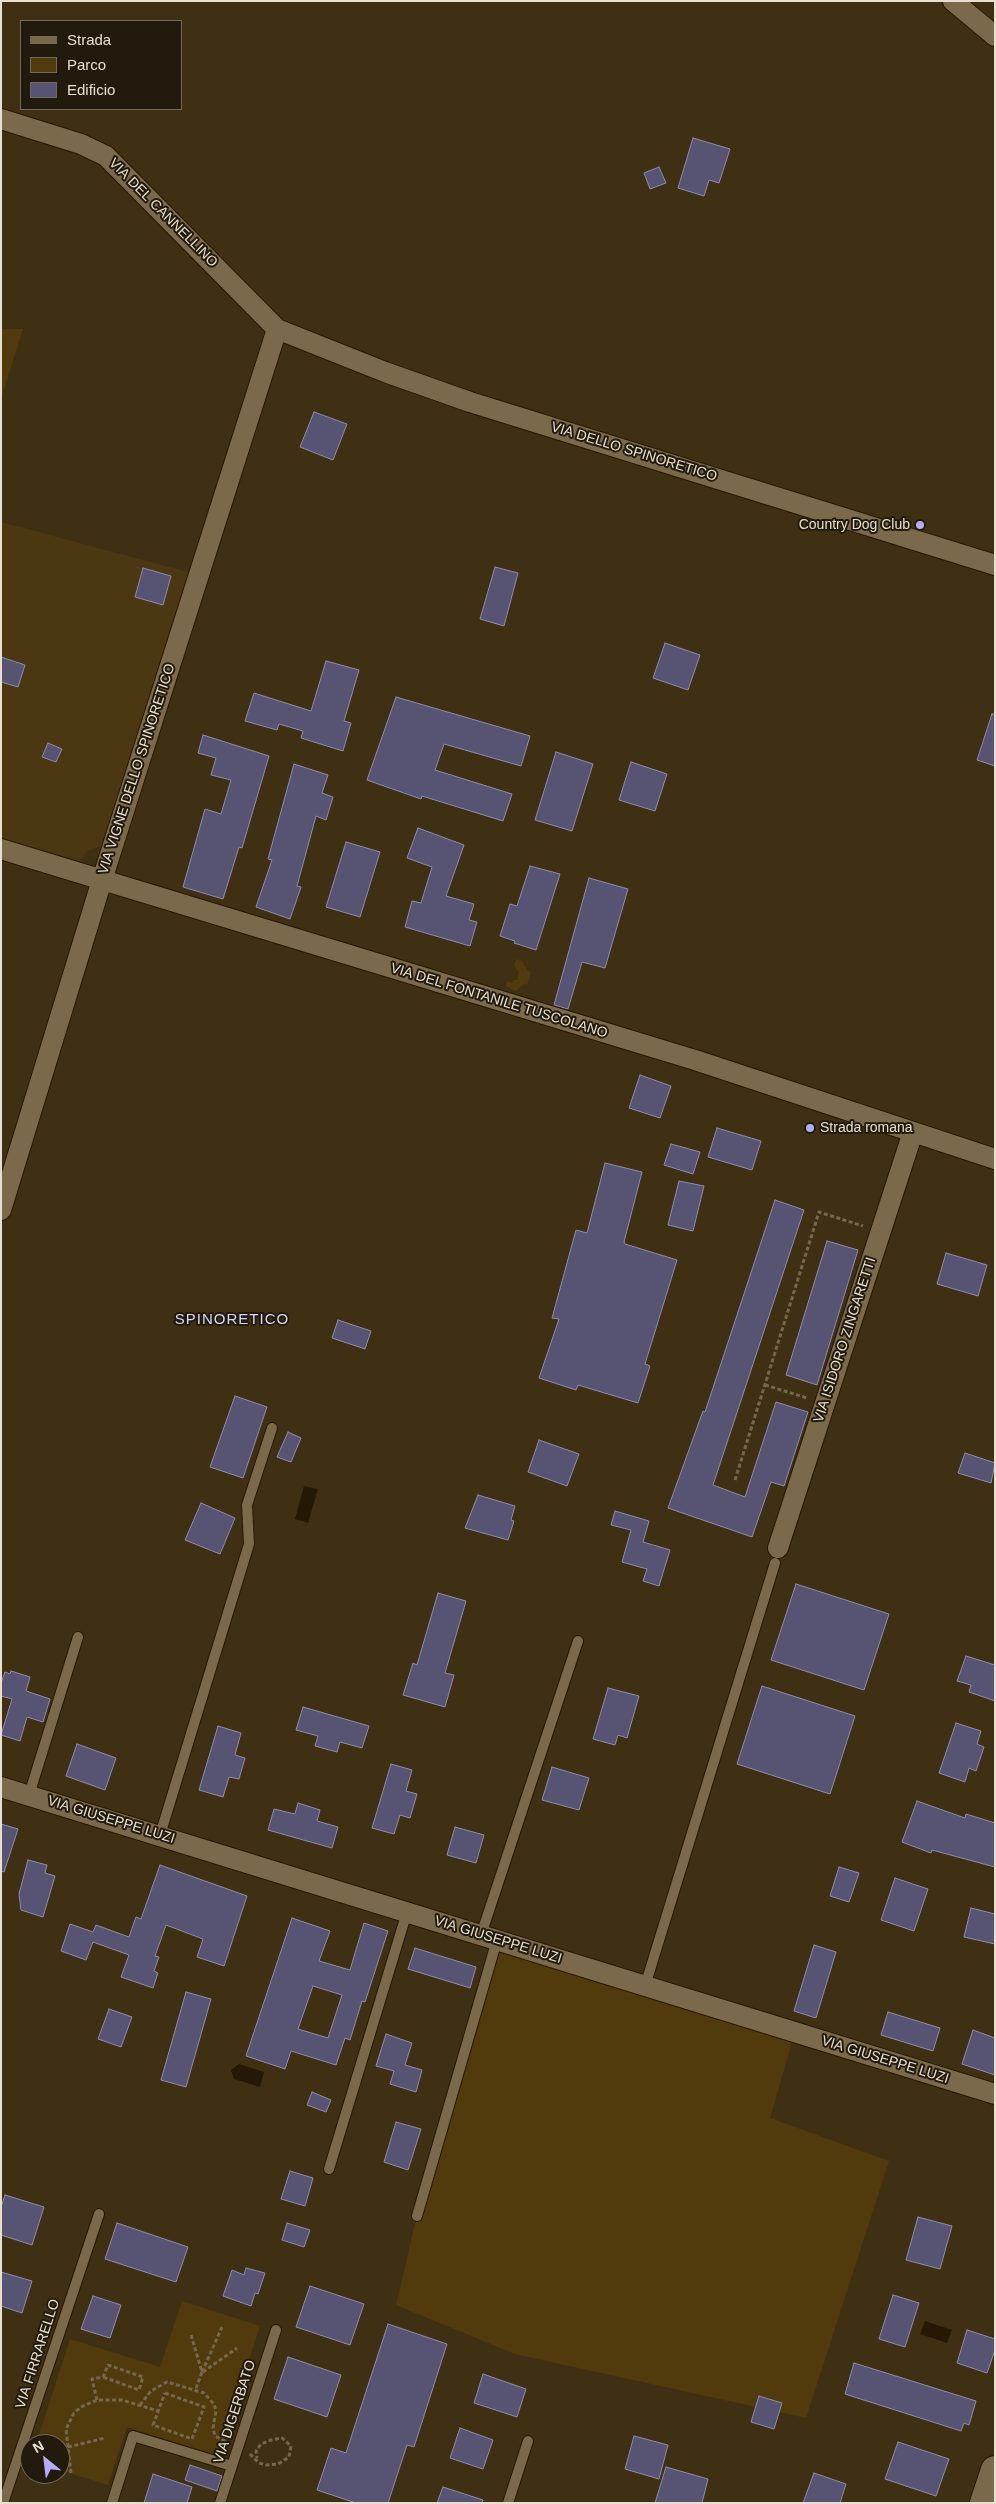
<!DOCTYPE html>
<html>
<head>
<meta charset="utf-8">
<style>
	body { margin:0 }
	#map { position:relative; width:996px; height:2504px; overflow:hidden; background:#403013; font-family:Helvetica,sans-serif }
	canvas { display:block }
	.frame { position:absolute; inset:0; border:2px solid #e9dfcf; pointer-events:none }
	.legend { position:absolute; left:20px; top:20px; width:162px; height:90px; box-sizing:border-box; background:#211a0d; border:1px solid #71695b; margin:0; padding:6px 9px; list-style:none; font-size:15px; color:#e9dfcf }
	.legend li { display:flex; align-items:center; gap:10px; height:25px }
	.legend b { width:25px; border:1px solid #71695b }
	.north { position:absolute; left:20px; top:2434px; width:50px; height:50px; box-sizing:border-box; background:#211a0d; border:1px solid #71695b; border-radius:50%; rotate:331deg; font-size:14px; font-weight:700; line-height:20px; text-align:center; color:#e9dfcf }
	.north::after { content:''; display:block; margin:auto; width:18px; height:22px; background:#b3adf9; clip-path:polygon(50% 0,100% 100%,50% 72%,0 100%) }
</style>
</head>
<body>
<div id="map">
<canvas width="996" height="2504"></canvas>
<div class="frame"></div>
<ul class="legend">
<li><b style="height:6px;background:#7b694b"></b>Strada</li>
<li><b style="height:14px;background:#513a0b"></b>Parco</li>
<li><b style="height:14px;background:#565472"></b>Edificio</li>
</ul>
<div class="north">N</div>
</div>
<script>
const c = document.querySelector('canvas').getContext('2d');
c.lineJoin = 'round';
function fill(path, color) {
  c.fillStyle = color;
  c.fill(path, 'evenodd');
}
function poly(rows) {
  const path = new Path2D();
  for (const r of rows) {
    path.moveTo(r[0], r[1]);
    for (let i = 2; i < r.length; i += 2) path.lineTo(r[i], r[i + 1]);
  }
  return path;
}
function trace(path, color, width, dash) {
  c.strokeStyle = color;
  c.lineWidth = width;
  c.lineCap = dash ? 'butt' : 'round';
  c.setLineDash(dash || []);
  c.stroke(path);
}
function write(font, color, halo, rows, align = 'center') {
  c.font = font + ' Helvetica,sans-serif';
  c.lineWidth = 4;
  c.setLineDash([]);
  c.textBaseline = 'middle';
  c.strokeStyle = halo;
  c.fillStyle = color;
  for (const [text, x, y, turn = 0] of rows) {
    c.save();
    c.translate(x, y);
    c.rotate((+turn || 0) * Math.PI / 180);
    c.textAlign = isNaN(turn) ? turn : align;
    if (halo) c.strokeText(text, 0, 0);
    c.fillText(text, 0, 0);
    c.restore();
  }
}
fill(poly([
	[1,522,188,572,105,845,87,851,77,864,1,839]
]), '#4b3712');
fill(poly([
	[1,329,23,329,1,399],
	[516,959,522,961,527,970,531,972,527,985,524,984,516,991,506,986,507,981,513,983,514,980,517,980,519,972,514,966],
	[497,1940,795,2032,770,2118,889,2161,806,2418,515,2354,396,2305,417,2216],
	[182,2301,260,2326,218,2456,127,2427,108,2485,60,2470,60,2444,36,2444,70,2339,160,2367]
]), '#513a0b');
fill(poly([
	[304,1486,318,1489,308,1523,295,1519],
	[239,2064,264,2072,260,2087,234,2079,231,2070],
	[925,2321,952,2330,947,2343,920,2334]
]), '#241905');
const building = poly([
	[693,138,730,149,719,183,709,180,704,196,678,188,693,138],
	[659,167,666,183,650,189,644,173,659,167],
	[314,412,347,424,333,460,300,447,314,412],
	[495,567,518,573,504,626,480,619,495,567],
	[143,568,171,576,163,605,135,597,143,568],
	[665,643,700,655,688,690,653,678,665,643],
	[1,657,25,665,18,687,1,682,1,657],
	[326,661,359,670,344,721,351,723,343,751,301,738,303,731,279,724,277,730,245,721,254,693,311,711,326,661],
	[396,697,530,736,521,766,444,744,435,770,512,794,503,821,422,796,421,799,367,780,396,697],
	[992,714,995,714,995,766,977,760,992,714],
	[203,735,269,756,242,848,239,847,223,899,183,887,205,809,221,814,231,780,211,775,216,758,198,753,203,735],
	[48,743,62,749,56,762,42,757,48,743],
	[556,752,593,764,572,831,535,820,556,752],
	[631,762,667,774,655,811,619,800,631,762],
	[294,764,328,775,322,793,333,797,326,820,316,816,297,886,301,887,290,919,256,907,272,860,268,859,294,764],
	[418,828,464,845,446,896,474,904,469,920,477,922,470,946,405,927,412,901,421,903,432,867,407,858,418,828],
	[346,842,380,852,360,917,326,907,346,842],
	[530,866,560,874,536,950,514,943,515,941,500,936,510,904,517,906,530,866],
	[589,878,628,889,605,968,582,962,568,1009,554,1005,589,878],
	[640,1075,671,1086,660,1118,629,1108,640,1075],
	[717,1128,761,1141,752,1170,708,1157,717,1128],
	[671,1144,700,1152,693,1174,664,1165,671,1144],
	[605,1163,642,1172,624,1242,625,1244,677,1260,645,1364,650,1366,638,1403,578,1385,576,1390,539,1378,559,1319,552,1318,576,1230,587,1233,605,1163],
	[679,1181,704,1186,693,1231,668,1225,679,1181],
	[775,1200,804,1210,713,1485,745,1497,776,1402,808,1412,784,1486,771,1482,752,1537,668,1508,703,1411,705,1412,775,1200],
	[827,1241,858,1250,817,1385,786,1375,827,1241],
	[946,1253,987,1265,978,1296,937,1284,946,1253],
	[338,1320,371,1331,365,1349,332,1338,338,1320],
	[235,1396,267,1407,243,1478,210,1467,235,1396],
	[288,1432,301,1438,291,1462,277,1457,288,1432],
	[539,1440,579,1454,567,1486,528,1472,539,1440],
	[965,1453,995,1463,991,1483,958,1473,965,1453],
	[478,1495,515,1506,511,1520,514,1521,508,1540,465,1528,478,1495],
	[201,1503,235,1518,220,1554,185,1540,201,1503],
	[615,1511,649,1521,643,1542,670,1550,659,1586,643,1581,647,1569,622,1562,631,1530,611,1525,615,1511],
	[796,1584,889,1614,864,1690,771,1660,796,1584],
	[438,1593,466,1601,445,1673,454,1675,445,1707,403,1695,413,1663,417,1665,438,1593],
	[966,1656,995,1665,995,1701,969,1692,971,1685,957,1681,966,1656],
	[11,1671,30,1677,26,1691,50,1699,43,1722,27,1717,20,1741,1,1735,12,1699,1,1696,1,1683,5,1672,10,1674,11,1671],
	[762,1686,855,1716,830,1794,737,1764,762,1686],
	[608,1688,639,1696,627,1738,618,1735,615,1745,593,1739,608,1688],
	[303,1707,369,1726,362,1748,340,1742,337,1752,315,1746,318,1736,296,1730,303,1707],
	[956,1723,981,1731,977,1744,984,1747,976,1771,969,1768,965,1782,939,1773,956,1723],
	[218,1726,241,1733,235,1755,245,1758,239,1779,229,1777,223,1797,199,1790,218,1726],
	[77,1744,116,1758,105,1790,66,1776,77,1744],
	[391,1764,412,1770,406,1791,417,1794,410,1818,400,1815,394,1834,372,1828,391,1764],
	[552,1767,589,1778,579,1810,542,1800,552,1767],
	[917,1801,965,1818,966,1814,995,1823,995,1867,932,1850,931,1853,902,1842,917,1801],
	[298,1803,320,1810,317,1821,338,1827,332,1848,268,1830,274,1809,295,1814,298,1803],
	[1,1824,18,1829,4,1872,1,1871,1,1824],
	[455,1827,484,1835,476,1863,447,1855,455,1827],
	[28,1860,47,1865,45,1873,55,1876,43,1917,21,1910,19,1894,28,1860],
	[160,1865,247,1896,224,1966,197,1957,203,1939,166,1925,155,1956,159,1957,154,1971,158,1973,153,1988,121,1977,129,1955,93,1942,86,1960,61,1951,70,1924,93,1932,96,1925,129,1937,136,1917,141,1919,160,1865],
	[839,1867,859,1873,849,1902,830,1896,839,1867],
	[895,1878,928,1889,914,1931,881,1920,895,1878],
	[971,1908,995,1914,995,1944,964,1937,971,1908],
	[292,1918,330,1931,319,1961,350,1970,364,1923,388,1931,365,2002,362,2001,350,2040,345,2038,336,2065,291,2051,285,2069,246,2056,292,1918],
	[313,1986,342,1995,328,2038,298,2029,313,1986],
	[814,1945,836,1952,816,2018,794,2011,814,1945],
	[415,1948,476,1967,470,1988,408,1969,415,1948],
	[186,1992,211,1999,186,2087,161,2080,186,1992],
	[109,2009,132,2017,121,2047,98,2039,109,2009],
	[888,2012,940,2028,933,2051,881,2035,888,2012],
	[973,2030,995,2038,995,2075,962,2064,973,2030],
	[386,2034,412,2043,405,2065,422,2070,416,2092,390,2084,394,2071,376,2066,386,2034],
	[312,2092,331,2100,326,2112,307,2105,312,2092],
	[396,2122,421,2129,408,2170,384,2162,396,2122],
	[290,2171,313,2178,305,2206,281,2199,290,2171],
	[5,2195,44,2207,32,2245,1,2235,1,2207,5,2195],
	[918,2217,952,2226,940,2269,906,2260,918,2217],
	[117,2223,188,2247,176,2282,105,2259,117,2223],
	[287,2223,310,2230,304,2247,282,2240,287,2223],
	[246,2268,265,2273,258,2294,255,2293,251,2306,223,2296,232,2270,244,2275,246,2268],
	[1,2272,32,2281,22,2313,1,2306,1,2272],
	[310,2286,364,2304,350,2345,296,2327,310,2286],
	[893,2295,919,2303,905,2347,879,2339,893,2295],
	[93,2296,121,2305,110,2338,81,2329,93,2296],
	[388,2324,447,2344,414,2447,407,2445,388,2503,356,2503,317,2490,331,2448,346,2453,388,2324],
	[967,2330,995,2339,995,2350,987,2373,957,2363,967,2330],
	[288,2357,341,2375,327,2417,274,2399,288,2357],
	[854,2363,976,2401,969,2425,964,2423,961,2431,845,2394,854,2363],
	[483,2374,526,2389,517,2417,474,2403,483,2374],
	[759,2396,782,2403,774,2429,751,2422,759,2396],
	[460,2428,493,2440,483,2469,450,2458,460,2428],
	[634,2436,668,2445,659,2479,625,2469,634,2436],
	[898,2442,949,2459,936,2496,885,2479,898,2442],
	[190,2465,222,2476,217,2491,185,2480,190,2465],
	[666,2467,708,2479,702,2503,655,2503,666,2467],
	[814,2473,846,2484,840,2503,803,2503,814,2473],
	[153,2474,192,2487,187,2503,144,2503,153,2474],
	[443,2487,483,2500,482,2503,437,2503,443,2487]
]);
fill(building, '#565472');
trace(building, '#8e8cae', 1);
const service = poly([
	[29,1795,78,1637],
	[160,1835,249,1544,247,1505,272,1428],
	[481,1935,578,1641],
	[645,1986,775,1563],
	[329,2169,407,1912],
	[417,2216,497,1940],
	[3,2503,99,2214],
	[112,2503,133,2436,232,2466],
	[220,2503,276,2330],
	[508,2503,528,2441]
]);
const minor = poly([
	[953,1,995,36],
	[1,119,81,144,106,156,277,329,385,372,470,402,995,565],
	[1,849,695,1060,995,1159],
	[1,1210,102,880,277,329],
	[778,1548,913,1132],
	[1,1787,995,2094]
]);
const secondary = poly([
	[984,2503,995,2470]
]);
trace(service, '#271800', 12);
trace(minor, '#271800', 22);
trace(secondary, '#271800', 30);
trace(poly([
	[765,1385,807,1398],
	[735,1480,819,1212,863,1226],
	[191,2335,202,2372,195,2391],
	[202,2372,222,2327],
	[203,2372,237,2348],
	[165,2393,204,2407,192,2439,153,2425,165,2393],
	[97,2400,92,2379,103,2377,108,2365,143,2377,139,2390,103,2377],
	[140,2405,151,2391,167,2382,204,2393,214,2404,216,2411,213,2428,215,2436,227,2442],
	[68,2447,105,2438],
	[250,2454,259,2463,266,2465,278,2464,289,2457,291,2446,282,2438,271,2440,261,2444,256,2451,257,2458],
	[71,2473,66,2429,74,2413,81,2407,97,2400,122,2400,158,2411]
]), '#76684f', 3, [4, 2.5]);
trace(service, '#7b694b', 10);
trace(minor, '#7b694b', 20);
trace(secondary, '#7b694b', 28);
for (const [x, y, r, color] of [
	[920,525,5,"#b3adf9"],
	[810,1128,5,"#b3adf9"]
]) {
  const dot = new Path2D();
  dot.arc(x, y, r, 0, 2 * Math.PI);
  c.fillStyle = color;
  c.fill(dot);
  trace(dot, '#211a0d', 2);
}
write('14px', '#e9dfcf', '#211a0d', [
	["VIA DEL CANNELLINO",163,213,45],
	["VIA DELLO SPINORETICO",634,452,17],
	["VIA VIGNE DELLO SPINORETICO",137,769,-72],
	["VIA DEL FONTANILE TUSCOLANO",499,1001,17],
	["VIA ISIDORO ZINGARETTI",845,1340,-72],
	["VIA GIUSEPPE LUZI",111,1820,17],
	["VIA GIUSEPPE LUZI",498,1940,17],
	["VIA GIUSEPPE LUZI",885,2060,17],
	["VIA FIRRARELLO",38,2354,-72],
	["VIA DIGERBATO",235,2412,-72]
]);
write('14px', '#e9dfcf', '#211a0d', [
	["Country Dog Club",910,525],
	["Strada romana",820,1128,"left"]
], 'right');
c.letterSpacing = '1px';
write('15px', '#d9d8f6', '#211a0d', [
	["SPINORETICO",232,1320]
]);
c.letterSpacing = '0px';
</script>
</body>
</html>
